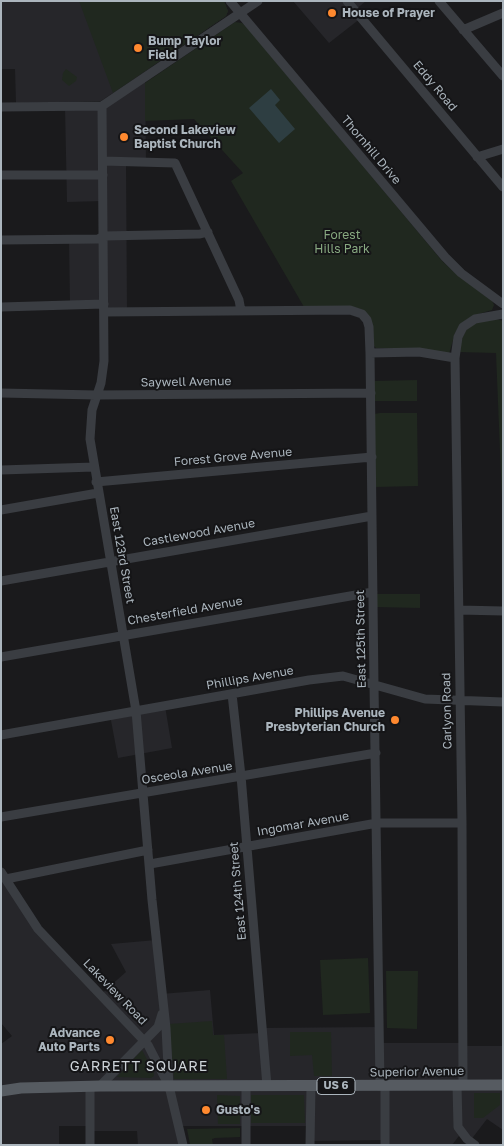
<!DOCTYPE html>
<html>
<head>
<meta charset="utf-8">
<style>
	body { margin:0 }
	#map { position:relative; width:504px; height:1146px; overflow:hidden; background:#1a1a1c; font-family:"Golos Text",sans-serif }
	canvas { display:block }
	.frame { position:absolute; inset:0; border:2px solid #abb5bd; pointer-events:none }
</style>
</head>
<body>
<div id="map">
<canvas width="504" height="1146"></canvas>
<div class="frame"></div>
</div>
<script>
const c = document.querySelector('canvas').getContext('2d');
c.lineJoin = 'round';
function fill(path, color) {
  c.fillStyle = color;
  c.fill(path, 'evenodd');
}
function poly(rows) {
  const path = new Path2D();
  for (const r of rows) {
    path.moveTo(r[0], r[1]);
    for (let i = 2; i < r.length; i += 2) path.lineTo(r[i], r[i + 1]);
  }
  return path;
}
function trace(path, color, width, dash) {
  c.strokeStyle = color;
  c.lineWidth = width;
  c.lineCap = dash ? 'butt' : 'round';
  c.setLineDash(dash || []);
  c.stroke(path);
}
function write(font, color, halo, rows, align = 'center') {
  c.font = font + ' "Golos Text",sans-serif';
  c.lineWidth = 4;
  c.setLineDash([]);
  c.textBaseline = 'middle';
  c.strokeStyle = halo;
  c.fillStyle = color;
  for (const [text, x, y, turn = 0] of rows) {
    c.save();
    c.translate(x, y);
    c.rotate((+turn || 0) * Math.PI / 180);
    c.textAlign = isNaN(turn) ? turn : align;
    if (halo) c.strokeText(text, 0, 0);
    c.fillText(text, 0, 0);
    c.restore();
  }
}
fill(poly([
	[1,1,224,1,228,11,226,16,101,101,16,103,15,69,1,69],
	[293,1,366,1,355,10,361,18,329,43],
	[145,78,146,161,126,162,127,312,104,312,104,305,70,305,69,239,98,239,103,201,67,202,65,107,102,106],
	[165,706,172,748,118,758,110,715],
	[1,872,38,929,100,995,126,972,111,944,156,940,161,994,210,990,214,1035,262,1033,262,1028,379,1027,380,1043,463,1043,463,1046,503,1046,503,1130,487,1119,470,1141,462,1132,452,1145,385,1145,385,1140,310,1141,310,1126,179,1126,183,1145,138,1145,137,1131,90,1131,90,1126,59,1126,59,1145,1,1145,1,1044,12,1036,1,1023]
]), '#26262a');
fill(poly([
	[79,1,224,1,228,11,226,16,113,93],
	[235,22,242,23,246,26,443,262,454,272,492,301,494,305,492,310,475,315,466,320,460,326,455,333,449,354,411,348,376,348,374,346,372,325,365,312,361,309,353,307,304,307,231,181,243,173,194,119,145,121,145,83],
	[66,69,77,77,76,81,69,86,62,80,63,73],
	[493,318,503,321,503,525,496,353,458,352,459,346,466,330,474,323],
	[417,380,417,401,374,401,374,381],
	[380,413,417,413,418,486,375,487,374,414],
	[376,594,420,594,420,608,376,607],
	[368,958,370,1013,323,1015,320,960],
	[386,971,418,971,417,1029,387,1028],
	[212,1021,213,1035,224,1035,227,1079,174,1079,169,1024],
	[290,1032,331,1032,332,1076,314,1076,312,1055,290,1056],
	[142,1050,154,1073,154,1076,151,1078,117,1077],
	[474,1093,500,1093,500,1105,483,1118,474,1118],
	[217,1095,240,1096,240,1124,218,1124],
	[251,1095,304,1095,305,1123,251,1123],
	[240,1128,240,1137,215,1138,212,1139,213,1145,190,1144,187,1129]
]), '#20281f');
fill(poly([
	[271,89,280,100,275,105,295,129,279,143,249,108]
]), '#2e3e42');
trace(poly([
	[230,1,445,257,461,273,503,304],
	[347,1,503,187],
	[439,1,503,76],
	[463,30,503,13],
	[102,106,104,361,101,383,92,410,90,439,136,711,152,900,166,1028,169,1086],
	[102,106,258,1],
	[1,107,102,106],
	[477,157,503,149],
	[103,161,175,163,239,300,241,311],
	[1,175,103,175],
	[1,240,98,239,104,236,200,234,208,232],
	[1,307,104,304],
	[104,312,350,310,362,314,367,320,369,327,370,353,374,685,380,1086],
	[370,353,419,352,455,358],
	[1,393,96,395,371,393],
	[1,470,94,467],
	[96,482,372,457],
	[1,510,98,493],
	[1,581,372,516],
	[459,610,503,611],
	[1,657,373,592],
	[232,694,241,776,267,1086],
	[1,735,309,680,343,676,425,699,503,702],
	[1,817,376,753],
	[150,864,377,823,462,823],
	[1,872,38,929,148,1045,169,1086,183,1145],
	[6,879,148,850],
	[457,1085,458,1127,467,1139,475,1145],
	[463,1085,462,823,455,358,458,337,463,327,475,319,503,314],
	[90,1086,90,1145],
	[100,1086,158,1027,162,1014],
	[246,1086,246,1145],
	[310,1145,311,1086],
	[385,1145,385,1086]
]), '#3a3d42', 9);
trace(poly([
	[1,1091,21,1088,100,1086,503,1085]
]), '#565b61', 11);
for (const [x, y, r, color] of [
	[332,13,5,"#ff892f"],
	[138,48,5,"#ff892f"],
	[124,137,5,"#ff892f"],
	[395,720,5,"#ff892f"],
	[110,1040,5,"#ff892f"],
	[206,1110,5,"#ff892f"]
]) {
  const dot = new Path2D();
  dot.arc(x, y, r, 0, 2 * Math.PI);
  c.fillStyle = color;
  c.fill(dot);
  trace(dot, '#151517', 2);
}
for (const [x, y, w] of [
	[336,1086,38]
]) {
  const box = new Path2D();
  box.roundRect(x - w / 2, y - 8.5, w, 17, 4);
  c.fillStyle = '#151517';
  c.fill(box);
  trace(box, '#abb5bd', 1);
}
write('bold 11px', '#abb5bd', null, [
	["US 6",336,1086]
]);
write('bold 12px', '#abb5bd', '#151517', [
	["House of Prayer",342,13],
	["Bump Taylor",148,41],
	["Field",148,55],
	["Second Lakeview",134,130],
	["Baptist Church",134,144],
	["Phillips Avenue",385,713,"right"],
	["Presbyterian Church",385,727,"right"],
	["Advance",100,1033,"right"],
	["Auto Parts",100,1047,"right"],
	["Gusto's",216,1110]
], 'left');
write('12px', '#abb5bd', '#151517', [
	["Eddy Road",435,86,50],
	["Thornhill Drive",371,150,50],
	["Saywell Avenue",186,382,-1],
	["Forest Grove Avenue",233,457,-5],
	["Castlewood Avenue",199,533,-10],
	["East 123rd Street",122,555,80],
	["Chesterfield Avenue",185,611,-10],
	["East 125th Street",361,639,-91],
	["Phillips Avenue",250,678,-10],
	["Carlyon Road",447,711,-91],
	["Osceola Avenue",187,773,-9],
	["Ingomar Avenue",303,824,-10],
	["East 124th Street",238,891,-95],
	["Lakeview Road",115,992,46],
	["Superior Avenue",417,1072,-1]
]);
write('12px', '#88a981', '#151517', [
	["Forest",342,235],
	["Hills Park",342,249]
]);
c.letterSpacing = '1px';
write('14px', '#cdd3d8', '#151517', [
	["GARRETT SQUARE",139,1067]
]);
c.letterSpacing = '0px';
</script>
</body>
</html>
